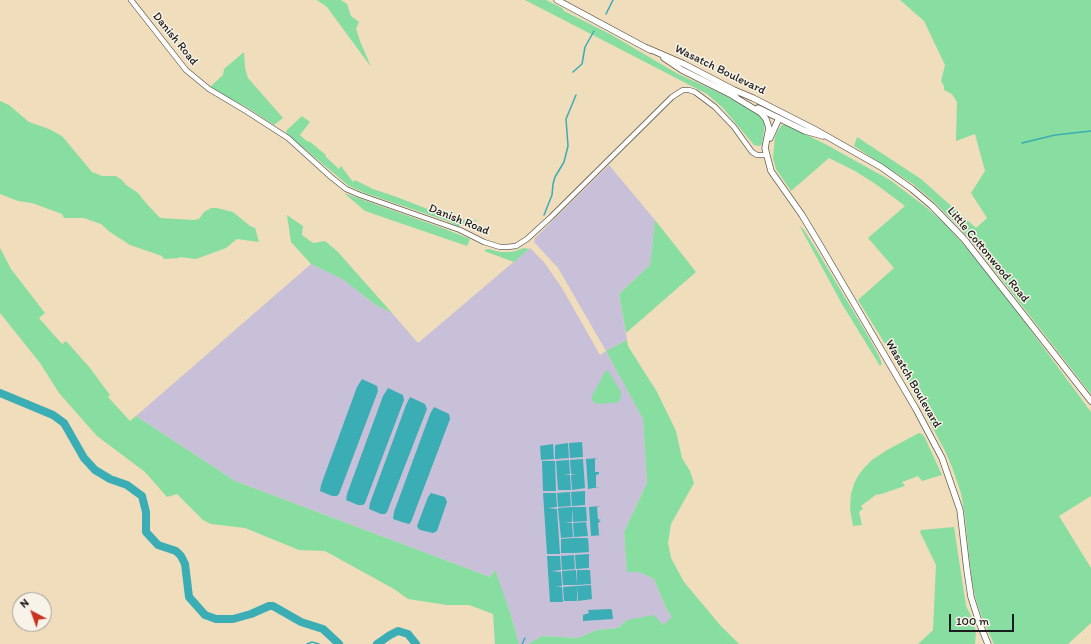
<!DOCTYPE html>
<html>
<head>
<meta charset="utf-8">
<style>
	body { margin:0 }
	#map { position:relative; width:1091px; height:644px; overflow:hidden; background:#f0ddbc; font-family:Itim,sans-serif }
	canvas { display:block }
	.north { position:absolute; left:12px; top:592px; width:40px; height:40px; box-sizing:border-box; background:#f7f3e8; border:1px solid #9f9d96; border-radius:50%; rotate:319deg; font-size:11px; font-weight:700; line-height:16px; text-align:center; color:#1c1c1c }
	.north::after { content:''; display:block; margin:auto; width:14px; height:18px; background:#c8321e; clip-path:polygon(50% 0,100% 100%,50% 72%,0 100%) }
	.scale { position:absolute; left:949px; top:614px; width:65px; height:18px; box-sizing:border-box; border:2px solid #1c1c1c; border-top:0; padding-left:5px; font-size:12px; line-height:14px; white-space:nowrap; color:#1c1c1c; -webkit-text-stroke:3px #f7f3e8; paint-order:stroke }
</style>
</head>
<body>
<div id="map">
<canvas width="1091" height="644"></canvas>
<div class="north">N</div>
<div class="scale">100 m</div>
</div>
<script>
const c = document.querySelector('canvas').getContext('2d');
c.lineJoin = 'round';
function fill(path, color) {
  c.fillStyle = color;
  c.fill(path, 'evenodd');
}
function poly(rows) {
  const path = new Path2D();
  for (const r of rows) {
    path.moveTo(r[0], r[1]);
    for (let i = 2; i < r.length; i += 2) path.lineTo(r[i], r[i + 1]);
  }
  return path;
}
function trace(path, color, width, dash) {
  c.strokeStyle = color;
  c.lineWidth = width;
  c.lineCap = dash ? 'butt' : 'round';
  c.setLineDash(dash || []);
  c.stroke(path);
}
function write(font, color, halo, rows, align = 'center') {
  c.font = font + ' Itim,sans-serif';
  c.lineWidth = 3;
  c.setLineDash([]);
  c.textBaseline = 'middle';
  c.strokeStyle = halo;
  c.fillStyle = color;
  for (const [text, x, y, turn = 0] of rows) {
    c.save();
    c.translate(x, y);
    c.rotate((+turn || 0) * Math.PI / 180);
    c.textAlign = isNaN(turn) ? turn : align;
    if (halo) c.strokeText(text, 0, 0);
    c.fillText(text, 0, 0);
    c.restore();
  }
}
fill(poly([
	[609,165,655,220,650,265,619,294,627,340,606,351,643,419,647,483,624,532,627,572,639,572,654,579,666,608,673,617,663,625,627,620,618,628,597,630,578,638,542,636,528,644,519,644,510,612,494,571,490,577,235,481,136,416,311,264,342,279,376,305,392,313,418,343,530,248,544,262,562,288,600,355,606,351,558,268,534,242,535,238,537,236]
]), '#c8c0d8');
fill(poly([
	[317,0,341,0,347,4,351,16,359,22,356,29,360,41,371,67,327,7],
	[525,0,546,0,562,8,564,11,610,34,678,74,720,93,759,114,765,123,762,144,760,146,754,145,723,108,707,94],
	[900,0,1091,0,1091,394,1009,289,974,244,954,222,932,200,913,184,854,146,857,137,921,179,976,228,987,218,971,193,985,171,975,134,956,141,957,102,952,94,944,90,944,86,941,81,945,65,924,21],
	[244,52,245,68,248,78,283,118,274,125,248,108,222,95,210,87,223,75,224,69],
	[0,101,9,105,29,122,49,129,62,136,92,172,102,176,116,176,122,180,126,185,138,193,146,203,160,218,194,220,199,219,204,212,211,208,217,208,233,212,250,226,255,228,259,242,237,239,226,248,196,259,179,257,179,258,164,259,162,256,130,245,110,232,101,224,84,218,64,218,62,214,32,203,18,201,0,194],
	[302,116,310,122,300,135,301,136,308,142,309,141,326,155,325,156,339,169,341,166,353,182,355,180,373,189,394,196,456,220,479,220,461,224,459,227,447,221,365,193,349,186,287,134,286,131],
	[782,125,787,125,827,145,890,180,927,208,946,225,980,263,1001,290,1091,412,1091,496,1059,516,1091,568,1091,623,1068,644,994,644,983,620,976,600,972,582,965,517,961,493,952,467,945,451,908,381,858,300,894,268,868,238,905,206,877,185,855,171,829,158,791,191,776,169,773,158,775,137,778,130],
	[344,193,445,229,470,239,467,246,365,211],
	[287,215,303,226,302,235,313,243,325,241,337,251,392,313,376,305,342,279,311,264,291,242],
	[655,220,696,272,626,333,619,294,650,265],
	[799,225,804,230,816,249,868,336,879,356,882,364,880,366,842,304],
	[0,248,11,269,45,313,39,318,62,344,66,341,90,368,110,395,108,397,130,421,136,416,235,481,490,577,495,570,510,612,519,644,495,644,493,614,469,605,447,605,408,599,394,589,325,551,299,550,245,528,211,524,203,520,177,494,167,497,145,472,97,436,59,393,40,363,0,313],
	[524,248,529,249,514,262,484,251,487,249,489,249,500,252,512,252],
	[627,340,628,346,657,392,676,431,682,458,690,471,694,483,671,524,668,543,671,558,684,582,720,625,739,644,528,644,542,636,578,638,597,630,618,628,627,620,654,615,663,625,672,617,666,608,654,579,639,572,627,572,624,532,647,483,643,419,606,351],
	[606,370,609,372,621,392,621,398,617,403,614,403,596,404,592,400,592,396],
	[919,433,922,434,925,438,942,475,922,481,918,476,902,482,905,486,878,495,877,494,861,506,863,509,859,512,862,525,853,526,850,509,851,494,854,484,858,476,864,468,872,460,887,450],
	[954,527,966,606,972,618,976,632,975,644,918,644,933,630,936,565,920,532,921,530]
]), '#88dda0');
fill(poly([
	[362,379,377,386,378,391,339,494,337,496,332,496,320,491,321,485,357,387],
	[388,388,403,395,404,400,365,503,363,505,358,505,346,500,347,494,383,396],
	[410,397,425,404,427,409,387,512,385,514,381,514,369,509,370,503,406,405],
	[434,407,449,414,450,419,411,522,409,524,405,523,393,519,394,512,430,414],
	[582,442,583,457,570,458,569,443],
	[568,443,569,458,555,459,555,445],
	[553,444,554,459,541,460,540,446],
	[598,458,595,459,595,472,599,472,599,474,596,475,596,487,600,487,588,489,586,459],
	[583,459,585,488,572,490,571,475,576,474,571,474,570,460],
	[569,460,570,474,564,475,570,475,571,490,558,490,556,461],
	[542,461,555,461,556,491,543,491],
	[585,491,585,505,572,506,571,492],
	[570,492,571,506,558,507,557,493],
	[431,493,445,497,447,502,437,531,433,533,420,530,418,528,417,526,428,497],
	[543,493,556,493,557,507,548,508,557,509,560,554,547,554],
	[601,506,597,507,598,519,601,520,598,521,601,521,598,523,599,535,602,535,591,536,589,507],
	[572,507,586,507,587,521,573,522],
	[572,507,572,522,564,523,572,523,573,537,561,538,558,508],
	[586,522,588,536,574,537,573,523],
	[574,538,588,538,589,552,575,553],
	[574,538,575,553,561,553,561,539],
	[589,554,589,568,576,569,575,555],
	[574,555,575,569,562,570,561,556],
	[547,556,560,556,561,570,551,571,561,572,562,586,555,587,562,587,563,602,550,602],
	[576,570,577,585,563,585,562,571],
	[577,570,590,570,591,584,577,585],
	[591,585,592,599,578,601,577,586],
	[577,586,577,601,564,601,563,587],
	[611,609,612,610,613,619,583,621,583,615,589,613,588,610]
]), '#3badb4');
trace(poly([
	[606,14,613,0],
	[573,72,582,64,585,47,594,31],
	[1022,143,1055,135,1091,131],
	[544,215,552,195,553,184,555,177,564,162,568,146,566,119,576,95],
	[307,644,312,642,319,644],
	[522,644,525,638]
]), '#3badb4', 1.5);
trace(poly([
	[0,393,53,415,64,423,84,458,95,470,110,479,127,485,142,496,146,512,146,532,158,545,176,551,181,556,185,564,189,597,205,615,216,619,233,619,251,614,269,606,273,606,301,622,323,629,339,644],
	[377,644,390,635,398,631,408,634,416,644]
]), '#3badb4', 8);
const minor = poly([
	[131,0,186,70,209,89,246,111,288,138,331,177,346,189,360,195,460,230,484,242,500,247,507,247,516,246,527,239,551,217,672,97,683,90,689,90,695,92,715,107,734,127,752,152,757,155,767,155]
]);
const major = poly([
	[557,0,650,50],
	[647,48,684,64,734,90,753,98,814,129,881,167,912,189,932,206,964,239,1091,401],
	[664,58,682,70,736,97],
	[733,96,761,113,766,119,769,128,765,148,771,171,802,215,820,245,916,409,942,458,960,510,967,570,971,597,979,622,988,644],
	[758,108,805,131,823,136],
	[770,138,779,118]
]);
trace(minor, '#666054', 6);
trace(major, '#666054', 7);
trace(minor, '#fff', 4.5);
trace(major, '#fff', 5.5);
write('12px', '#1c1c1c', '#f7f3e8', [
	["Danish Road",175,39,51],
	["Wasatch Boulevard",720,70,26],
	["Danish Road",459,220,22],
	["Little Cottonwood Road",988,255,50],
	["Wasatch Boulevard",913,384,60]
]);
</script>
</body>
</html>
